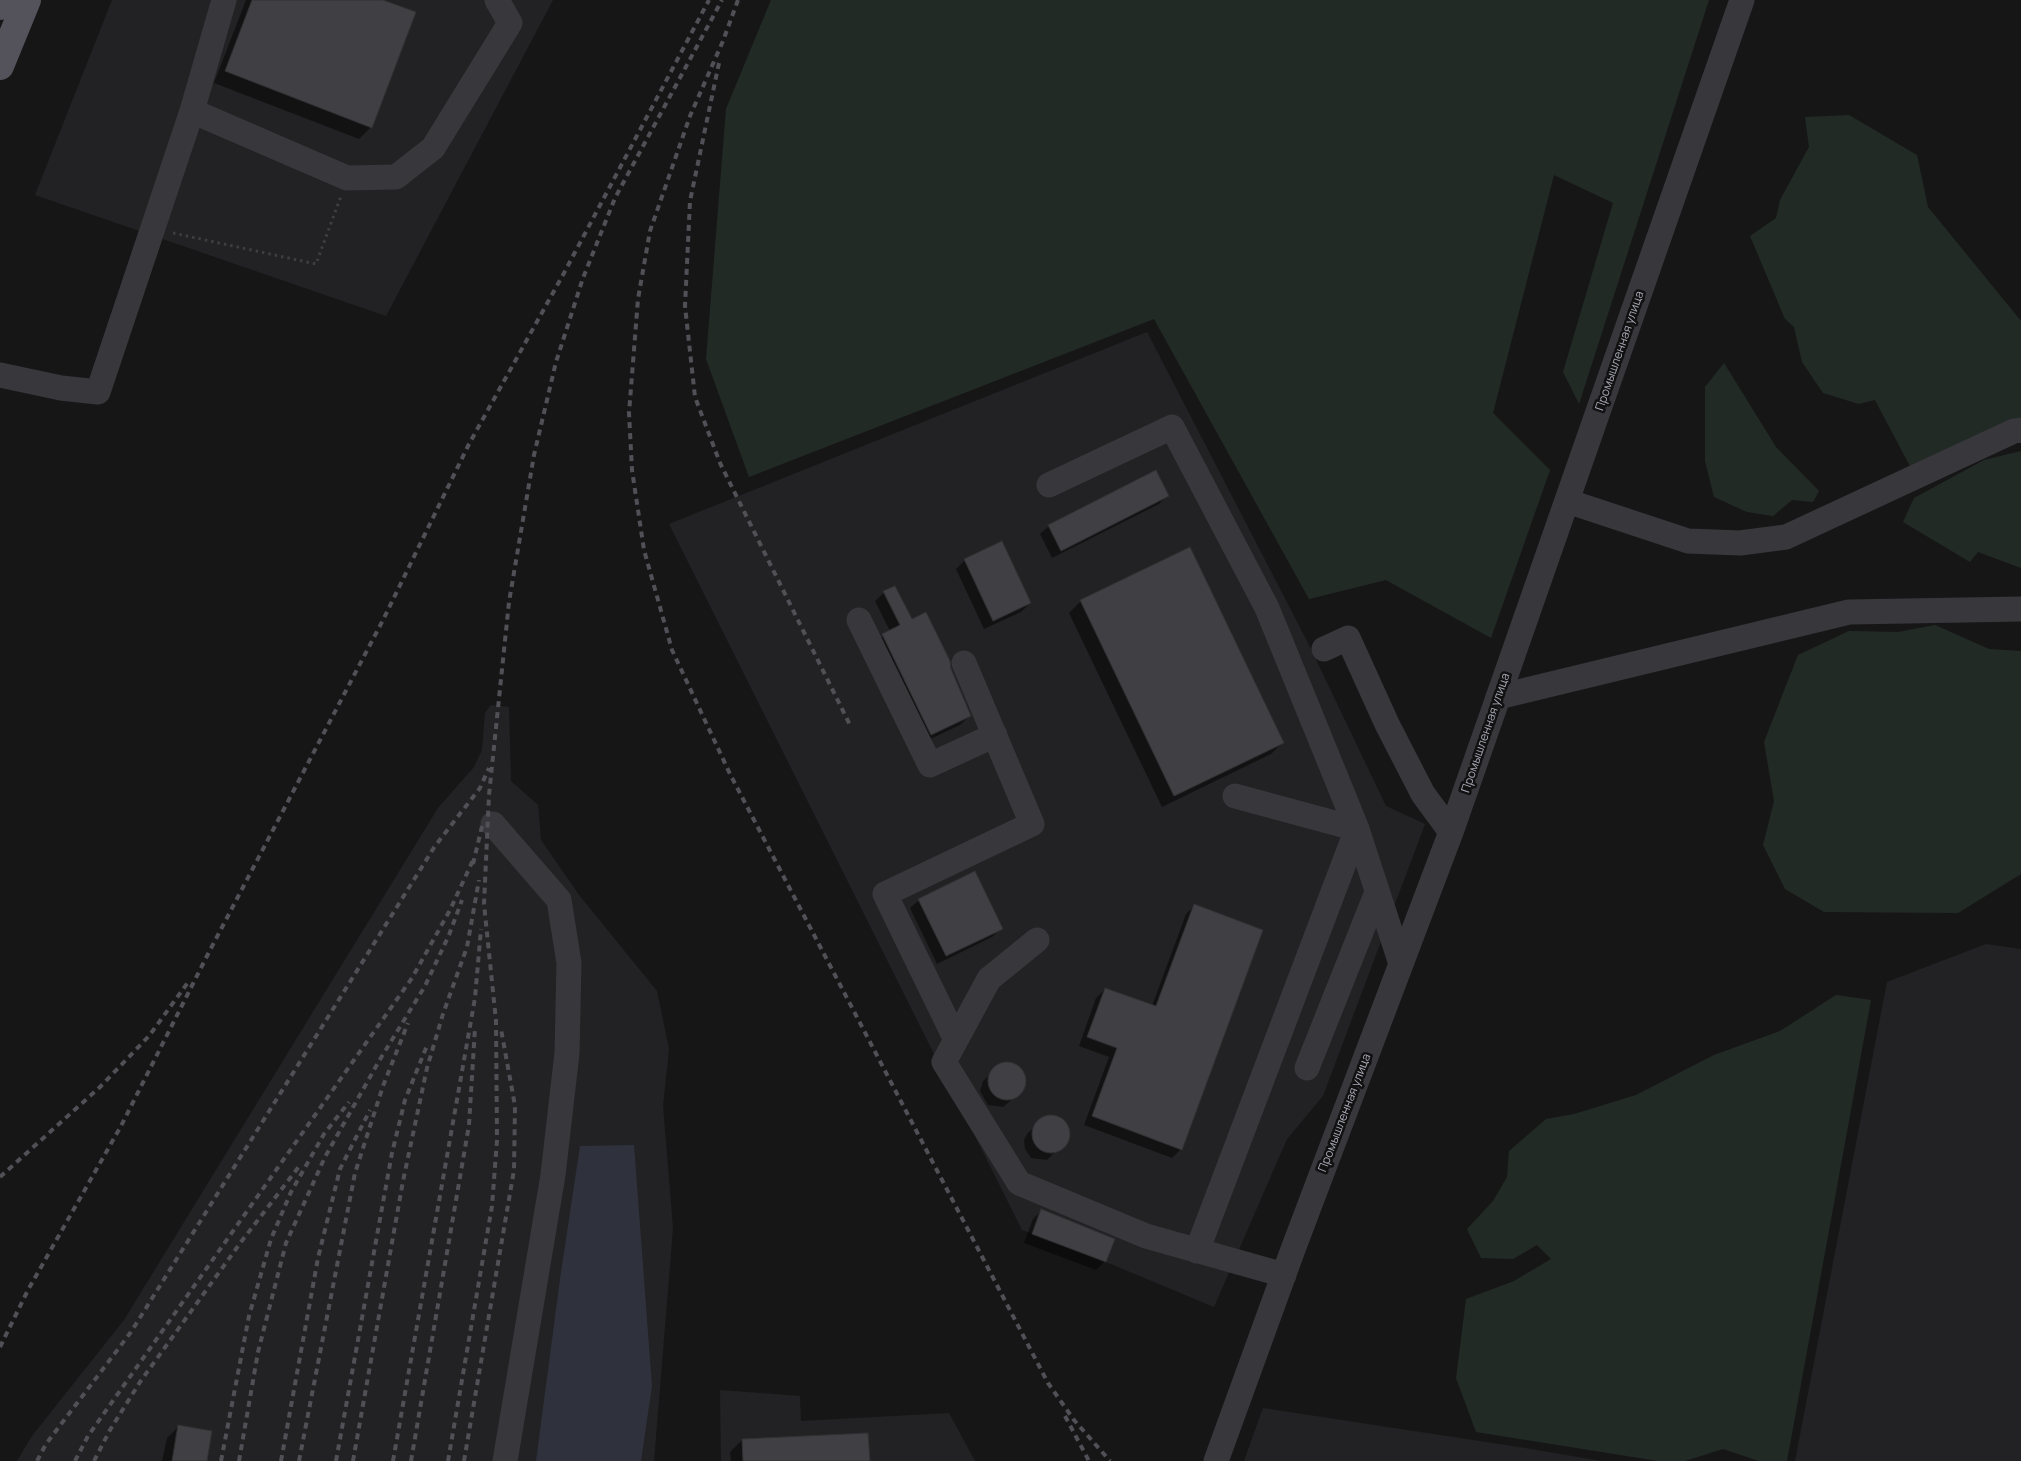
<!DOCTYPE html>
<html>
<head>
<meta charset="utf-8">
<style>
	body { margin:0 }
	canvas { display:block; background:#161617 }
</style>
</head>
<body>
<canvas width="2021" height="1461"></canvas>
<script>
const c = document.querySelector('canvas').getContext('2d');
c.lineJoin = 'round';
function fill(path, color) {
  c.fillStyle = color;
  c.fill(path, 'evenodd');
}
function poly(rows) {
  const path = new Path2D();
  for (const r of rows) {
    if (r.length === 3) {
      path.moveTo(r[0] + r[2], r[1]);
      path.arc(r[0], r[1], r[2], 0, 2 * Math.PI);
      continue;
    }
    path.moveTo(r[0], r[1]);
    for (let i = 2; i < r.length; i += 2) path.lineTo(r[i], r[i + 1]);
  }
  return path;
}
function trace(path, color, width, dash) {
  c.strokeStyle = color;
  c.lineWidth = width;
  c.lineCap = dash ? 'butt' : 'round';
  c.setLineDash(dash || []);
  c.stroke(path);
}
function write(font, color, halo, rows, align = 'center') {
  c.font = font + ' Manrope,sans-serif';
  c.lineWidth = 5;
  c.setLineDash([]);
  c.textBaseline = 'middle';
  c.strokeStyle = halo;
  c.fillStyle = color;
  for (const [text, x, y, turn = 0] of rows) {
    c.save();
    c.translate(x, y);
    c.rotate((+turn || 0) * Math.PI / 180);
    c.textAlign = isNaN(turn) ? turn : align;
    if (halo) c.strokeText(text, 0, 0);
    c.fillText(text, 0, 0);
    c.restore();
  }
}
fill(poly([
	[112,0,553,0,386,316,35,195],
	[1147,332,1308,643,1386,806,1425,824,1323,1096,1287,1139,1214,1307,1106,1262,1022,1230,669,524],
	[491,705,509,707,511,781,538,805,541,840,579,895,657,991,669,1049,663,1106,673,1228,654,1461,17,1461,32,1436,124,1320,438,808,474,767,482,750,485,713],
	[1986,944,2021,949,2021,1461,1795,1461,1887,982],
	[720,1390,800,1396,801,1421,949,1413,975,1461,721,1461],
	[1263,1408,1525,1448,1601,1461,1244,1461]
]), '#222224');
fill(poly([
	[771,0,1709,0,1579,404,1563,372,1613,203,1554,175,1493,413,1550,470,1491,638,1386,580,1309,599,1154,319,749,477,706,359,726,109],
	[1849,115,1917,155,1928,207,2021,321,2021,420,1912,470,1875,400,1859,404,1823,393,1802,362,1794,327,1785,319,1750,236,1776,218,1780,200,1809,147,1805,117],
	[1724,363,1776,447,1819,491,1813,502,1792,500,1773,516,1747,512,1714,497,1705,461,1705,387],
	[2021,451,2021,568,1978,552,1970,562,1903,522,1914,498,1984,460],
	[1935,625,1989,649,2021,651,2021,874,1958,913,1824,912,1785,889,1763,845,1774,801,1764,742,1798,655,1849,631,1898,632],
	[1836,995,1871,1000,1787,1461,1759,1461,1723,1449,1685,1461,1658,1461,1476,1432,1456,1378,1466,1299,1514,1281,1551,1259,1537,1245,1513,1259,1481,1258,1467,1229,1493,1201,1507,1177,1509,1151,1546,1119,1574,1114,1636,1095,1714,1055,1780,1031]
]), '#222a26');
fill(poly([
	[634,1145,652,1386,641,1461,536,1461,560,1279,580,1146]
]), '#2f323c');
fill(poly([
	[246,0,380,0,371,127,359,139,214,83],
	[1168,495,1159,504,1052,558,1040,534,1049,526],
	[1001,543,1030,603,1021,612,984,629,956,569,965,560],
	[894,587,911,621,950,669,969,716,960,725,922,743,874,644,890,631,875,601,884,593],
	[1081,601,1283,742,1271,754,1162,807,1069,613],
	[919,900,1001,928,992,937,937,964,910,908],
	[1194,906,1181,1149,1172,1158,1084,1125,1109,1057,1079,1046,1096,998,1105,989,1152,1006,1186,914],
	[1001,1065,1016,1066,1021,1069,1025,1079,1022,1091,1003,1107,988,1105,980,1091,983,1081],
	[1045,1117,1060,1119,1067,1127,1067,1140,1047,1160,1031,1158,1025,1149,1024,1140,1027,1134],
	[1042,1210,1105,1261,1096,1270,1024,1243,1033,1219],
	[179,1426,205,1461,162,1461,167,1438],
	[742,1440,868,1461,731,1461,730,1452]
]), '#0007');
const building = poly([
	[252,0,383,0,416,12,372,128,225,71,252,0],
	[1156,470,1169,496,1061,551,1048,525,1156,470],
	[1002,541,1031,603,993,621,964,559,1002,541],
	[1190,547,1284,743,1174,796,1080,600,1190,547],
	[895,586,912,619,926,612,950,661,951,669,971,716,931,735,882,634,900,625,883,591,895,586],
	[975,871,1003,929,946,956,918,899,975,871],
	[1194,904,1263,930,1182,1150,1092,1116,1117,1048,1087,1037,1105,988,1156,1006,1194,904],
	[1007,1081,19],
	[1051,1134,19],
	[1041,1209,1115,1239,1106,1262,1032,1234,1041,1209],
	[178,1425,212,1431,207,1461,172,1461,178,1425],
	[868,1433,870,1461,743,1461,742,1439,868,1433]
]);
fill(building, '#404044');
trace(building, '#313033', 1);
trace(poly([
	[173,233,316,264,341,196]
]), '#3d3d43', 3, [2.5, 4]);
trace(poly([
	[192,111,224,0],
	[0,375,61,388,98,392,192,111,347,178,396,177,433,148,510,23,497,0],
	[1049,485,1172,427,1267,608,1357,829,1401,964],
	[1567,501,1688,541,1740,543,1786,537,2014,431,2021,430],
	[859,620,930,765,995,735],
	[1324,649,1348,638,1387,724,1423,794,1451,832],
	[1498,697,1849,612,2021,609],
	[493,824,559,900,569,963,567,1053,553,1175,505,1461],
	[1037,940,989,979,944,1062,1019,1183,1146,1236,1284,1275],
	[956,1040,885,894,1032,824,964,663],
	[1307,1068,1377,892],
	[1197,1251,1357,829,1235,796],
	[1216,1461,1292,1252,1451,832,1742,0]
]), '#38373c', 25);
trace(poly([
	[0,6,3,0],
	[0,66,27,0]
]), '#54535b', 28);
trace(poly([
	[738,0,723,41,690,116,650,231,638,299,629,413,632,470,644,550,672,650,730,774,1048,1383,1074,1420,1110,1461],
	[719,63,690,201,685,306,695,397,720,463,850,725],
	[473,864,483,822],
	[0,1177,100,1087,149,1036,189,981],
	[0,1347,28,1290,121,1126,208,954,383,620,469,444,564,273,709,0],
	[1065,1416,1089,1461],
	[37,1461,46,1444,131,1332,435,846,480,788,489,768],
	[75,1461,88,1436,412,978,450,910,474,858],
	[94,1461,110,1430,140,1382,241,1242,301,1164],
	[221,1461,249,1316,271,1239,291,1192,324,1134,349,1102],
	[239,1461,258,1352,286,1243,325,1157,379,1061,425,986,449,935,462,900],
	[281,1461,318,1258,340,1169,370,1110],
	[299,1461,355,1173,383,1086,408,1023],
	[336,1461,392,1153,405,1100,428,1043],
	[353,1461,403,1181,427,1068,443,1014,467,947,479,880],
	[393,1461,475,998,481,929],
	[411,1461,469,1125,475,1028],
	[448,1461,492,1206,497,1140,496,1021,484,904,489,795,509,602,534,455,556,362,583,278,615,198,722,0],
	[464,1461,514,1170,515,1106,501,1029]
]), '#515057', 4, [6, 5]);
write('12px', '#a9a9b6', '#111112', [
	["Промышленная улица",1620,351,-71],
	["Промышленная улица",1486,733,-71],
	["Промышленная улица",1345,1113,-69]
]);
</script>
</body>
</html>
